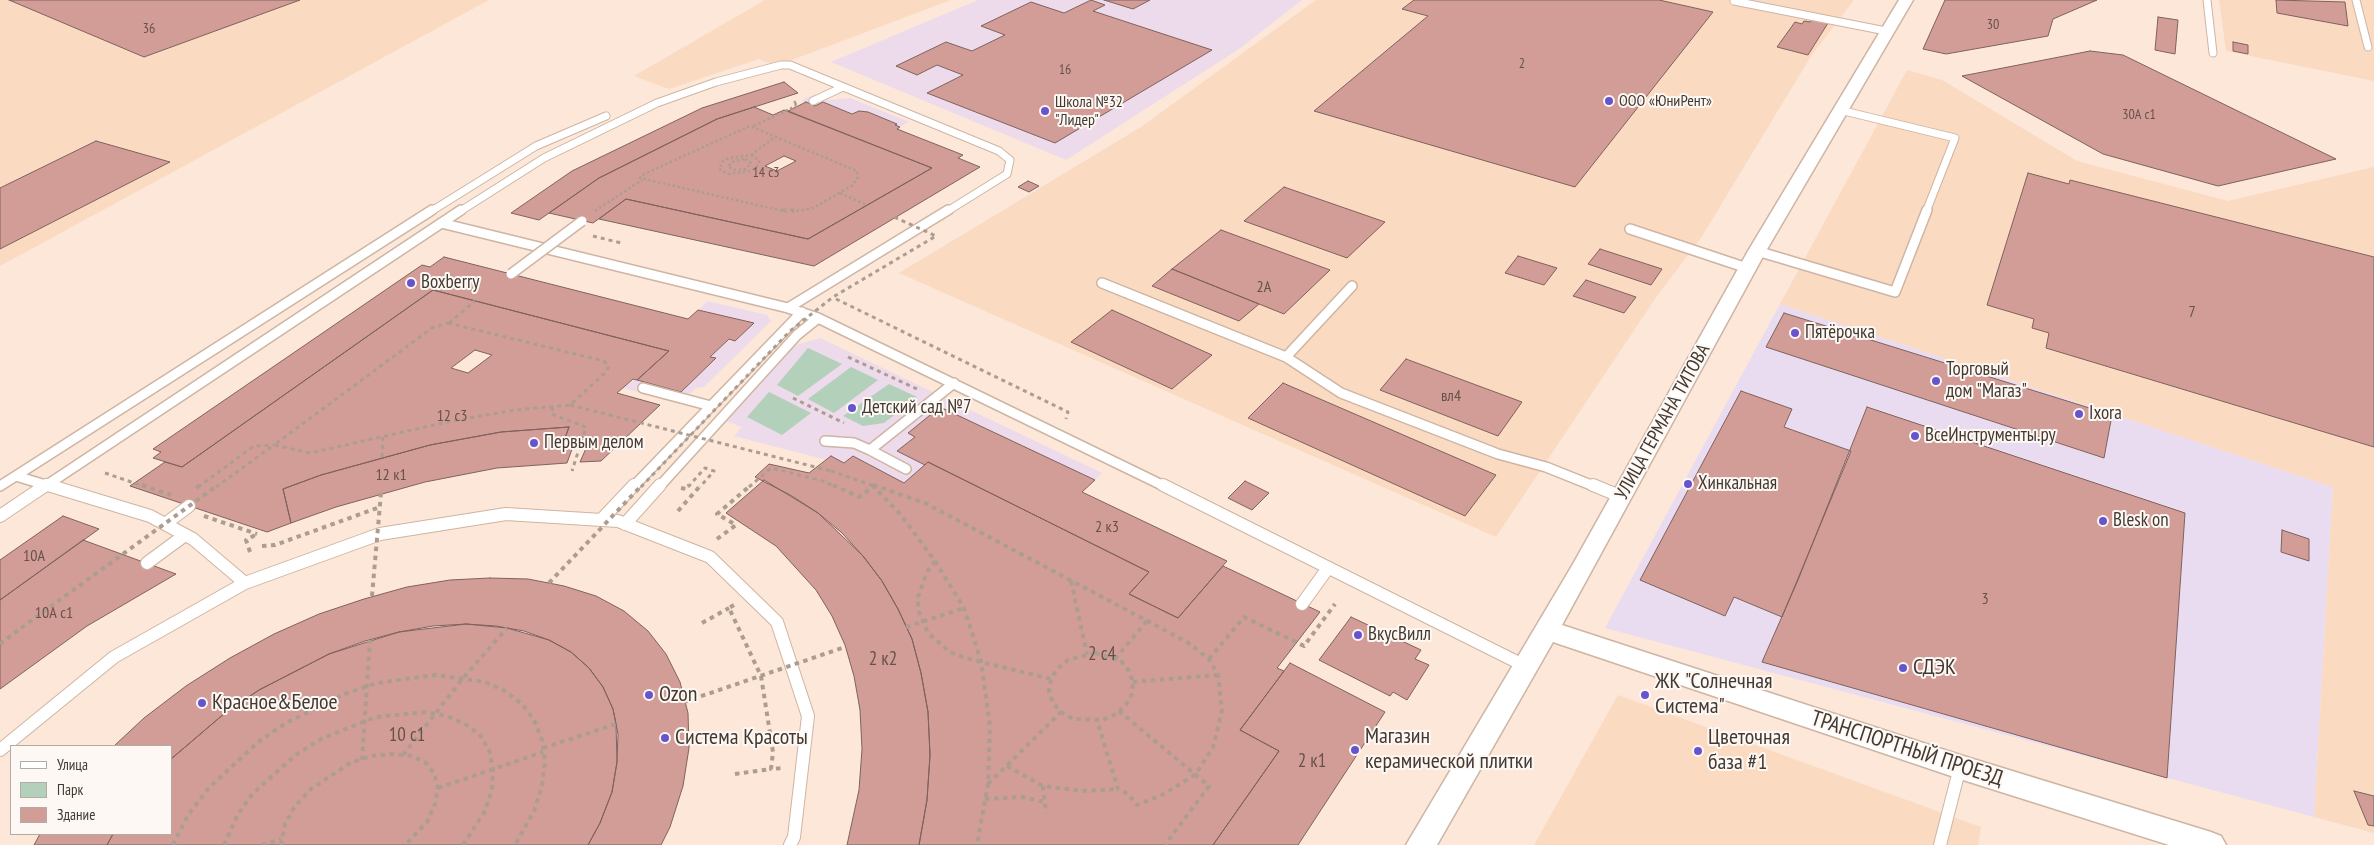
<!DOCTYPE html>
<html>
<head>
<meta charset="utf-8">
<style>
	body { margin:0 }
	#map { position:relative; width:2374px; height:845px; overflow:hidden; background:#fce7d8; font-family:"PT Sans Narrow",sans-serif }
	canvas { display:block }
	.legend { position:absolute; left:10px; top:745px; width:162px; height:90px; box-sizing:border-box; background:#fdf8f4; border:1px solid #b3aca6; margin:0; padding:6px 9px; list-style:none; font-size:15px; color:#433931 }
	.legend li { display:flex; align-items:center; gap:10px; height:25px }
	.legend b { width:25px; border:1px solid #b3aca6 }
</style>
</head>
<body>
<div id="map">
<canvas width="2374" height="845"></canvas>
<ul class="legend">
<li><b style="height:6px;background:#fff"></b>Улица</li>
<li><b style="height:14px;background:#b2d0ba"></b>Парк</li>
<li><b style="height:14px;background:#d29d97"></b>Здание</li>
</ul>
</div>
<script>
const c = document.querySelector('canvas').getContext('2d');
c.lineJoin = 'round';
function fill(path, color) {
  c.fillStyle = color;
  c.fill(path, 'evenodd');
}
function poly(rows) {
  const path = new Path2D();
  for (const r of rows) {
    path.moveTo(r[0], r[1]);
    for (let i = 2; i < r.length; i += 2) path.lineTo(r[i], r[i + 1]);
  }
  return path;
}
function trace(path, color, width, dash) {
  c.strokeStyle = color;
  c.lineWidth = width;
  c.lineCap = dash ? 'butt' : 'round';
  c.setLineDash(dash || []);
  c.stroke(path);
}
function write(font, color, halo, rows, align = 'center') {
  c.font = font + ' "PT Sans Narrow",sans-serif';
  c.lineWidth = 4;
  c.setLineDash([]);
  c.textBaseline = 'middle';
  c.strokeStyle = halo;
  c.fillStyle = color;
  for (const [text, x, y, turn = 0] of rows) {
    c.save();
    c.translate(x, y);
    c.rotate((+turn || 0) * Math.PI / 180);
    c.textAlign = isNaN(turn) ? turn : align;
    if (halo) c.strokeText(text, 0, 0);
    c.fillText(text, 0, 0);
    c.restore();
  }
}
fill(poly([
	[1780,304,2333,487,2314,817,1605,628]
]), '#e9dcf0');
fill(poly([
	[0,0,489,0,0,266],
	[765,0,951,0,776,66,759,59,669,89,634,76],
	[1316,0,1854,0,1811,56,1701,238,1657,296,1496,537,899,273,1141,127],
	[2219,0,2374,0,2374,81,2226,51],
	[1907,70,1942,80,2077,161,2228,201,2374,167,2374,833,2314,817,2333,487,1780,304],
	[1618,695,1981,827,1978,845,1534,845]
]), '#fbdac2');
fill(poly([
	[978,0,1302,0,1239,49,1066,160,831,62],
	[815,94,829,100,850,98,909,122,894,130,823,102,797,115,788,111,805,103,802,100],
	[708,301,767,315,771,321,704,387,696,388,680,404,623,388,648,370,696,370,737,332,688,319],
	[820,338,1102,473,1082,492,961,435,904,483,853,456,844,463,831,456,827,460,734,436,742,427,726,421,796,345]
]), '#eddbeb');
fill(poly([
	[808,348,842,364,798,396,777,385],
	[851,367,878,380,834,413,808,399],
	[889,384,917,397,884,423,863,426,843,416],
	[769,392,811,413,782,435,747,417]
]), '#b2d0ba');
const building = poly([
	[9,0,300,0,144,57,9,0],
	[1091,0,1105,5,1093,11,1212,50,1055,143,927,93,963,75,937,65,917,75,896,66,946,42,972,51,1005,35,981,26,1031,2,1064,13,1091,0],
	[1104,0,1150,0,1133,9,1104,0],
	[1414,0,1659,0,1713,12,1575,187,1314,111,1428,16,1402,9,1414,0],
	[1945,0,2097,0,2053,19,2048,36,1946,54,1923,49,1945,0],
	[2276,0,2345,2,2348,26,2277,13,2276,0],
	[2158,17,2178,20,2175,54,2155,50,2158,17],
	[1812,20,1828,23,1808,55,1777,47,1795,22,1802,24,1804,21,1810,22,1812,20],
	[2233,42,2248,45,2248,54,2233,51,2233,42],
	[2090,51,2123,55,2336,159,2218,186,2103,154,1962,76,2090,51],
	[784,82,798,93,717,119,599,178,539,220,511,213,572,171,702,108,784,82],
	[806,102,815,106,823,102,852,114,859,111,868,112,897,124,895,125,900,127,897,129,963,155,958,158,980,167,814,266,599,219,626,199,808,239,932,168,788,111,806,102],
	[754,107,773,115,784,110,932,168,808,239,626,199,593,223,549,213,599,178,717,119,754,107],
	[96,141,170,162,0,249,0,188,96,141],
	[784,156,796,161,777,171,765,166,784,156],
	[2028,173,2069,184,2070,180,2374,257,2374,447,2046,348,2049,333,2032,328,2034,319,1987,305,2028,173],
	[1028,181,1039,186,1029,192,1018,187,1028,181],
	[1284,187,1385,222,1347,258,1244,221,1284,187],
	[1221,230,1330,270,1284,314,1172,269,1221,230],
	[1600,249,1662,269,1651,285,1588,264,1600,249],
	[1518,256,1557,268,1544,285,1505,273,1518,256],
	[444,257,688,319,698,310,754,323,735,341,729,339,710,357,716,358,681,392,637,380,669,351,433,290,182,467,153,458,161,452,153,449,422,265,430,267,444,257],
	[1172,269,1259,304,1239,321,1152,286,1172,269],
	[1586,280,1636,297,1624,313,1573,296,1586,280],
	[433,290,669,351,637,380,633,379,617,393,660,405,601,461,580,462,591,437,565,438,569,427,501,432,430,445,321,475,283,489,291,523,267,532,130,486,165,462,182,467,433,290],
	[1112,310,1212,355,1172,389,1071,342,1112,310],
	[1784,313,2112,415,2104,458,1766,347,1784,313],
	[475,350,492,355,468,373,451,368,475,350],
	[1406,359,1522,402,1498,436,1380,390,1406,359],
	[1283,383,1496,475,1465,516,1248,418,1283,383],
	[1741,391,1792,409,1784,427,1851,451,1782,617,1734,597,1725,616,1640,580,1741,391],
	[940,407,1095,480,1082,492,1227,561,1178,618,1129,594,1149,572,928,462,925,465,897,451,915,437,908,433,940,407],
	[1867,407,2185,513,2167,778,1762,662,1798,580,1867,407],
	[569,427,565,438,576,438,567,463,497,468,425,482,336,507,291,523,283,489,321,475,430,445,501,432,569,427],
	[831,456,844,463,853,456,904,483,928,462,1149,572,1129,594,1178,618,1223,566,1320,612,1277,668,1284,671,1240,730,1279,751,1213,845,919,845,927,800,930,755,928,712,921,673,912,639,898,609,882,581,863,556,842,533,818,513,792,496,755,477,769,464,809,473,831,456],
	[764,480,818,513,863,556,882,581,898,609,912,639,921,673,928,712,930,755,927,800,919,845,847,845,859,790,862,749,860,710,854,676,845,645,832,616,816,590,776,546,726,513,764,480],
	[1245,481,1269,493,1252,510,1228,498,1245,481],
	[63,516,99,529,0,600,0,560,63,516],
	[2282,530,2309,539,2309,561,2281,552,2282,530],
	[83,540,176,574,87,626,0,689,0,600,83,540],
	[490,578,528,579,564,586,596,596,624,611,648,631,666,654,680,682,688,713,689,748,683,786,670,827,661,845,588,845,600,823,612,792,617,762,618,734,613,709,603,687,589,668,571,652,549,640,507,628,466,624,433,626,399,632,329,654,259,690,225,713,171,759,171,746,114,746,144,718,186,686,230,658,274,634,319,614,364,599,407,587,450,580,490,578],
	[1351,617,1421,650,1415,659,1429,665,1407,700,1393,692,1390,696,1319,660,1351,617],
	[466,624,496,626,524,631,549,640,571,652,589,668,603,687,613,709,616,724,617,762,612,792,600,823,588,845,107,845,113,834,171,834,171,759,225,713,259,690,329,654,365,641,399,632,466,624],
	[1290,663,1385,712,1298,845,1213,845,1279,751,1240,730,1290,663],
	[2354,791,2374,796,2374,826,2368,825,2354,791],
	[40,834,113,834,107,845,34,845,40,834]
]);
fill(building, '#d29d97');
trace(building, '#7f625e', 1);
const laneFar2 = poly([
	[2207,0,2213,53],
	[2356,0,2368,47],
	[1734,1,1886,31],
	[813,101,843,87],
	[1840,110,1955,138,1926,212],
	[430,212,536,146,606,116],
	[459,212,544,158,657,103,716,82,781,65,790,65,999,151,1010,160,1007,174,946,212]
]);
const laneFar1 = poly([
	[441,223,788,308,818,318,1166,487],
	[1630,229,1747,268],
	[1757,251,1895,292,1927,210],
	[1102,283,1286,357,1341,393,1498,454,1546,467,1596,487],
	[788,308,948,210],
	[1286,357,1352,286],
	[643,388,711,406],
	[825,441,854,443,870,450,954,383],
	[870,450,906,469],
	[16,476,52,487],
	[0,486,432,210],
	[44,487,461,210],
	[633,487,802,312],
	[659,487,797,335,818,318]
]);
const lane = poly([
	[48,485,150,516,193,539,245,583],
	[1163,485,1525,666],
	[1593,485,1622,497],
	[0,516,46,485],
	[601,520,634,485],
	[165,524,189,506],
	[625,524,660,485],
	[147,563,185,535],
	[1302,604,1328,568],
	[0,750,114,657,245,583,380,534,506,514,618,521,710,557,777,622,808,716,794,837,790,845],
	[1940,845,1960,767]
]);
const street = poly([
	[1899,0,1913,0,1766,251,1562,625,1960,755,2211,832,2221,836,2226,845,2169,845,1960,779,1553,642,1437,845,1406,845,1573,564,1748,251,1899,0]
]);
trace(laneFar2, '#ceb5a3', 9);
trace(laneFar1, '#ceb5a3', 12);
trace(lane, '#ceb5a3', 14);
trace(street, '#ceb5a3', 3);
trace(poly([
	[754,126,798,105,793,103,797,101],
	[751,155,759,160,759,164,751,171,728,174,719,169,723,161,729,158,751,155],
	[751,155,777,136],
	[745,159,751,163,746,169,734,170,728,166,734,161,745,159],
	[840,193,867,205],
	[595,211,642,180],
	[787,212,640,178,642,175,750,126,857,171,858,177,853,185,813,208,792,212]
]), '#ad9d91', 2.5, [2.5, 2.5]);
trace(poly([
	[782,210,799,210],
	[593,236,621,243],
	[836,299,1068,412,1066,419],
	[448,323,604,361,609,366,606,372,570,405,515,410,452,421,310,453,274,445,432,328,448,323],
	[449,323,475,301],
	[848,357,917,389],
	[793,398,844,423],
	[553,407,551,413,554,415,586,427,572,471],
	[382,457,383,435],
	[831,471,877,487],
	[105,473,146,487],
	[871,484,874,487],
	[198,487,254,446,274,445],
	[688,487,705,468,714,471,700,487],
	[749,487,771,468,823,481,836,487]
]), '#ad9d91', 3, [4, 4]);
trace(poly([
	[142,485,171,495],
	[833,485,859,497,873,487],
	[872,485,901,515,935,561,964,608,981,661,990,726,988,784,977,845],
	[873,485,927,504,1187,642,1209,659,1218,675,1222,711,1213,747,1196,774,1164,794,1137,805,1128,794,1118,789,1097,720],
	[196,488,200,485],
	[681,488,686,489,689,485],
	[678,511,701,485],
	[204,516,257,534],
	[717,539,736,525,717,514,751,485],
	[262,546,275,545,380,507],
	[250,552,246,540,257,534],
	[935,561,927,572,918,597,918,610,928,633,950,652,965,658,1051,679],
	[1071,581,1087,654],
	[734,605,729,608,761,676,773,752,771,769,784,768],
	[702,623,729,608],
	[906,627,964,608],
	[0,644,21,628],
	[1095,653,1121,661,1129,671,1133,682,1132,694,1126,705,1116,714,1103,720,1073,719,1061,712,1053,703,1049,691,1051,679,1057,669,1068,660,1095,653],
	[1115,659,1147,621],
	[1209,659,1244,617,1304,646,1335,604],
	[1133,682,1218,675],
	[1119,711,1209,786,1165,845],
	[543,748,616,724],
	[403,755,464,677,507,628],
	[362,760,370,640],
	[1007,766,1043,786,1082,791,1118,789],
	[735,774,771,769],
	[988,784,1061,712],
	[1043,786,1046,813],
	[438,788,543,752],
	[985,799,1022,797,1044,802],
	[173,845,188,815,208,789,258,742,286,723,347,693,377,683,435,675,485,682,505,691,522,704,534,720,542,740,545,761,542,786,534,811,515,845],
	[224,845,237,816,253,793,297,754,323,738,376,717,426,712,447,716,465,724,480,735,489,750,493,769,492,789,485,811,463,845],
	[262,845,281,839],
	[281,845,285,824,295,806,311,789,350,763,372,756,392,754,411,756,425,762,434,773,438,788,435,804,427,822,405,845]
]), '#ad9d91', 4, [4.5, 4.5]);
trace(laneFar2, '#fff', 7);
trace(laneFar1, '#fff', 9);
trace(lane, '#fff', 12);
fill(street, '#fff');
const laneBridge = poly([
	[511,274,582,221]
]);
trace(laneBridge, '#ceb5a3', 12, []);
trace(poly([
	[570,405,831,471],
	[216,487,274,445],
	[641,487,790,331,833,297,936,236,894,217]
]), '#ad9d91', 3, [4, 4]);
trace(poly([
	[549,583,642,485],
	[372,596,381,493],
	[21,628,218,485],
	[684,702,845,647]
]), '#ad9d91', 4, [4.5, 4.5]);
trace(laneBridge, '#fff', 9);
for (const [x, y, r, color] of [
	[1609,101,5,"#6554cd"],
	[1045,111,5,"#6554cd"],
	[411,283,5,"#6554cd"],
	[1795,333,5,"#6554cd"],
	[1936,381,5,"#6554cd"],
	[852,408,5,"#6554cd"],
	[2079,414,5,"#6554cd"],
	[1915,436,5,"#6554cd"],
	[534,443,5,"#6554cd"],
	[1688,484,5,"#6554cd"],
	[2103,521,5,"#6554cd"],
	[1358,635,5,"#6554cd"],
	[1903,668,5,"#6554cd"],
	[649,695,5,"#6554cd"],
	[1645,695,5,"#6554cd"],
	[202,703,5,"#6554cd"],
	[665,738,5,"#6554cd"],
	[1355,750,5,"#6554cd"],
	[1698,751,5,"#6554cd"]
]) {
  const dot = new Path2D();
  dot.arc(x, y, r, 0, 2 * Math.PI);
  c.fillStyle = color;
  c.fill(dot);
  trace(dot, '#fdf8f4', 2);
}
write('14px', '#67524a', null, [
	["30",1993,25],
	["36",149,29],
	["2",1522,64],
	["16",1065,70],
	["30А с1",2139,115],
	["14 с3",766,173]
]);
write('16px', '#433931', '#fdf8f4', [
	["ООО «ЮниРент»",1619,101],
	["Школа №32",1055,102],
	["\"Лидер\"",1055,120]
], 'left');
write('16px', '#67524a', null, [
	["2А",1264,287],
	["7",2192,312],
	["вл4",1451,396],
	["12 с3",452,416],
	["12 к1",391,475],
	["2 к3",1107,527],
	["10А",34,556],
	["3",1985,599],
	["10А с1",54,613]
]);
write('19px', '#433931', '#fdf8f4', [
	["Boxberry",421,283],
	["Пятёрочка",1805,333],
	["Торговый",1946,370],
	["дом \"Магаз\"",1946,392],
	["Детский сад №7",862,408],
	["Ixora",2089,414],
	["ВсеИнструменты.ру",1925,436],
	["Первым делом",544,443],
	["Хинкальная",1698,484],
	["Blesk on",2113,521],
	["ВкусВилл",1368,635]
], 'left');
write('19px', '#433931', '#fdf8f4', [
	["УЛИЦА ГЕРМАНА ТИТОВА",1663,422,-61]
]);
write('19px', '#67524a', null, [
	["2 с4",1102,655],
	["2 к2",883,660],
	["10 с1",407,736],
	["2 к1",1312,762]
]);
write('22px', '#433931', '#fdf8f4', [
	["СДЭК",1913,668],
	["ЖК \"Солнечная",1655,682],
	["Система\"",1655,707],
	["Ozon",659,695],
	["Красное&Белое",212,703],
	["Магазин",1365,737],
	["керамической плитки",1365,762],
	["Система Красоты",675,738],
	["Цветочная",1708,738],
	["база #1",1708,763]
], 'left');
write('22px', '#433931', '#fdf8f4', [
	["ТРАНСПОРТНЫЙ ПРОЕЗД",1907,749,18]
]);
</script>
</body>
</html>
